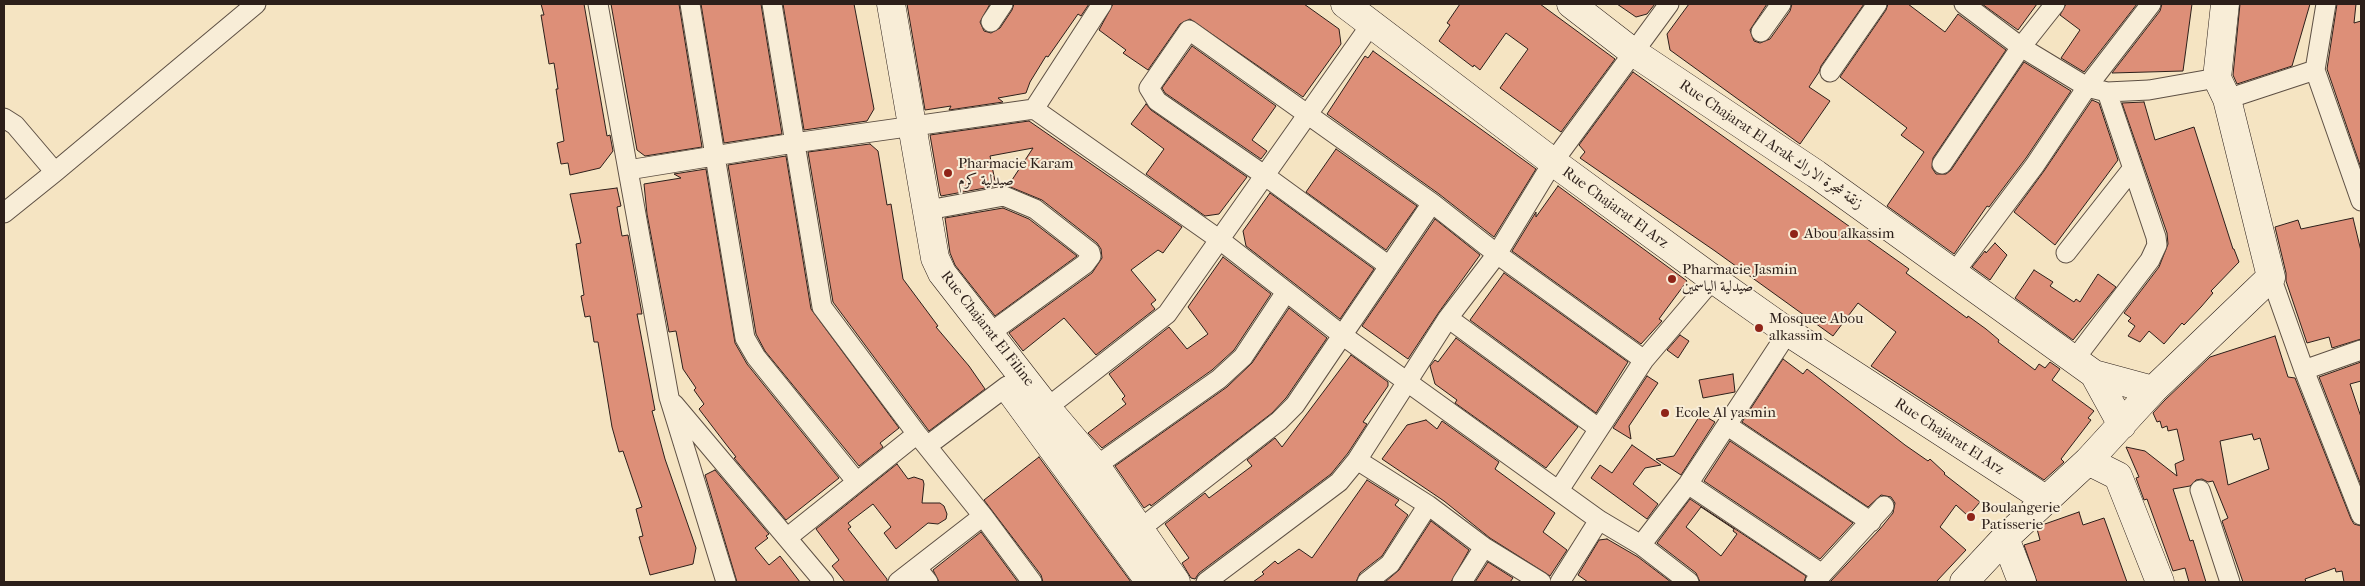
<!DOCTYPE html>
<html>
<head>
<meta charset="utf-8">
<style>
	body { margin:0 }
	#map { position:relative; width:2365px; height:586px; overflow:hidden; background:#f5e4c2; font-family:"IM FELL French Canon",serif }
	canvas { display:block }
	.frame { position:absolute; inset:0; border:5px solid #2c1f1a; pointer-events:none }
</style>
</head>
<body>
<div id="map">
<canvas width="2365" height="586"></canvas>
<div class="frame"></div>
</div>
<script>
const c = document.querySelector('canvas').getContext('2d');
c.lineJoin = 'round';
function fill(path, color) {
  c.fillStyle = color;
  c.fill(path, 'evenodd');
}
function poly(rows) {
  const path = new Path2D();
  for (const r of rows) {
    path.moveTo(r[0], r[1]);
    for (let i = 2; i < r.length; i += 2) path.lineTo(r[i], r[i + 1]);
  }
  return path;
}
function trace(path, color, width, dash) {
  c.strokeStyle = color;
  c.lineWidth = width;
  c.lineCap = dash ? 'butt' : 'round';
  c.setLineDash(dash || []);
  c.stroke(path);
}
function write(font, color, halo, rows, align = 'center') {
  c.font = font + ' "IM FELL French Canon",Amiri,serif';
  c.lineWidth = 4;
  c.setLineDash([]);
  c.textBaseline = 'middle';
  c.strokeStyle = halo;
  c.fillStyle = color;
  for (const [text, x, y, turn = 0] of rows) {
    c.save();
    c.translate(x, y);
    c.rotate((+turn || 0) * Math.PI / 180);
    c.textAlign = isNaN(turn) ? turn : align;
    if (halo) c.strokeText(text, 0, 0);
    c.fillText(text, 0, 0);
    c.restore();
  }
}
const building = poly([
	[541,4,584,4,607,136,610,135,613,151,600,168,570,175,568,163,561,164,557,143,564,141,556,89,558,89,554,63,549,64,541,15,544,15,541,4],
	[611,4,679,4,702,147,645,156,637,150,611,4],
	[701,4,761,4,782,134,724,143,701,4],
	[783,4,854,4,874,109,867,121,804,130,783,4],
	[907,4,990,4,980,22,984,31,991,33,1000,28,1012,10,1014,4,1089,4,1081,16,1078,14,1048,57,1046,56,1030,82,1026,93,998,98,1003,102,949,110,951,106,925,110,907,4],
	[1113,4,1304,4,1339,29,1341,44,1303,97,1190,19,1180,24,1148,70,1123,53,1126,50,1099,30,1113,4],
	[1460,4,1540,4,1615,59,1561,132,1500,88,1528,49,1506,33,1480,70,1474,65,1473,67,1439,41,1450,25,1447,23,1460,4],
	[1617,4,1655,4,1647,14,1636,17,1617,4],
	[1689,4,1767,4,1750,30,1754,41,1760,43,1770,39,1790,11,1792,4,1864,4,1821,66,1819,72,1809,87,1830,101,1800,144,1670,50,1667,34,1689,4],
	[1888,4,1908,4,1945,32,1958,14,2006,50,1933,158,1932,168,1936,174,1946,174,1951,170,2024,62,2071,91,2026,158,1989,207,1987,206,1954,254,1887,206,1924,152,1901,135,1907,128,1840,77,1886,10,1888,4],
	[1982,4,2037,4,2018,30,1982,4],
	[2066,4,2137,4,2084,72,2061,58,2080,30,2060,15,2066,4],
	[2162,4,2192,4,2183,71,2112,73,2160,11,2162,4],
	[2240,4,2310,4,2292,66,2237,84,2233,75,2240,4],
	[2337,4,2356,4,2354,23,2361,21,2361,168,2327,69,2337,4],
	[1192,46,1276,106,1252,140,1267,151,1261,159,1165,93,1162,88,1192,46],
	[1373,51,1536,169,1494,237,1439,194,1327,114,1365,56,1368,58,1373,51],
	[1633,72,1909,269,1906,273,1967,318,1968,316,1986,329,1999,340,1998,342,2035,370,2039,364,2045,368,2050,362,2060,369,2052,380,2094,411,2088,418,2091,420,2061,459,2064,462,2044,480,1871,366,1896,332,1858,303,1833,336,1715,251,1580,158,1585,152,1579,145,1633,72],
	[2092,100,2099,103,2118,160,2055,245,2014,212,2044,171,2092,100],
	[2144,102,2155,140,2194,127,2233,249,2234,249,2239,262,2211,291,2213,293,2201,307,2184,325,2182,323,2164,344,2149,331,2140,342,2128,336,2135,326,2128,321,2131,318,2124,313,2159,267,2168,244,2167,233,2122,103,2144,102],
	[1146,104,1151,110,1247,177,1219,214,1205,216,1146,174,1164,149,1131,124,1146,104],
	[1029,121,1182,227,1163,253,1158,250,1131,270,1156,300,1151,304,1155,309,1096,355,1064,318,1023,351,1009,333,1092,273,1102,258,1101,249,1097,243,1042,200,1008,186,1033,148,990,156,996,186,941,196,940,193,930,135,1029,121],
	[870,144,878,151,887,205,891,204,903,279,938,326,936,327,969,366,985,389,929,431,833,302,808,152,870,144],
	[1336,149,1417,206,1386,250,1306,192,1336,149],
	[786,156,811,309,899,428,880,443,883,447,859,466,765,351,756,334,728,165,786,156],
	[706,169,735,343,747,364,839,478,786,520,734,458,736,457,725,443,699,409,704,404,694,390,696,388,683,369,676,331,669,332,647,214,644,184,681,178,674,174,706,169],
	[1558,186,1687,281,1659,319,1662,321,1641,344,1512,251,1536,212,1536,217,1558,186],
	[617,188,621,206,617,207,622,236,628,235,642,314,637,314,655,410,652,411,665,459,696,548,693,564,650,575,639,537,643,536,636,509,642,507,623,451,619,452,612,427,598,342,594,342,590,316,585,317,581,296,584,295,576,244,581,243,570,194,617,188],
	[1270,193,1374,269,1340,319,1246,246,1243,231,1270,193],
	[1003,208,1029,219,1077,256,995,316,955,265,950,253,945,218,1003,208],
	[2353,218,2361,251,2361,339,2332,348,2329,337,2307,343,2286,281,2286,273,2275,227,2298,220,2301,229,2353,218],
	[1435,219,1480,255,1439,312,1408,359,1362,326,1435,219],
	[1995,243,2007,255,1990,280,1972,267,1985,251,1986,253,1995,243],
	[1223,257,1271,294,1234,350,1212,370,1102,448,1088,433,1126,404,1122,399,1125,396,1109,374,1169,327,1187,349,1208,334,1188,307,1223,257],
	[2034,270,2053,282,2050,286,2074,302,2076,299,2080,302,2098,274,2116,287,2073,340,2015,298,2034,270],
	[1504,273,1628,362,1596,413,1470,320,1504,273],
	[1289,308,1327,338,1286,398,1272,413,1151,506,1150,504,1144,508,1115,466,1227,387,1252,363,1289,308],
	[1680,335,1689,341,1678,358,1667,350,1680,335],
	[2275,336,2288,377,2295,378,2351,519,2354,524,2361,526,2361,582,2344,582,2342,571,2336,572,2335,568,2305,579,2306,582,2243,582,2222,521,2228,518,2213,481,2208,482,2202,479,2196,480,2190,486,2173,489,2190,541,2193,540,2206,582,2189,582,2185,568,2173,571,2147,499,2144,500,2136,478,2139,477,2126,447,2145,451,2177,476,2175,464,2184,460,2177,429,2168,431,2167,426,2162,428,2160,421,2157,422,2153,413,2164,401,2210,357,2275,336],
	[2252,434,2254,440,2260,438,2269,469,2228,485,2220,441,2252,434],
	[1456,338,1578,427,1546,468,1455,403,1457,400,1435,384,1430,366,1435,360,1438,362,1456,338],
	[1351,355,1388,382,1388,386,1363,422,1367,424,1348,453,1331,474,1199,573,1195,579,1191,578,1182,563,1189,558,1165,524,1205,493,1209,498,1252,466,1247,460,1275,438,1282,447,1351,355],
	[1783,359,1803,374,1807,369,1905,445,1928,461,1930,459,1945,473,1944,474,1980,502,1968,516,1956,505,1940,527,1966,550,1936,582,1830,582,1880,529,1893,513,1895,503,1891,497,1881,495,1868,507,1742,422,1783,359],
	[2361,362,2361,381,2350,384,2361,417,2361,485,2319,377,2361,362],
	[1733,374,1735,392,1703,398,1699,380,1733,374],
	[1647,376,1658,383,1629,426,1631,439,1613,428,1647,376],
	[1701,414,1715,422,1681,475,1656,459,1674,456,1701,414],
	[1426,420,1437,429,1442,421,1499,462,1495,469,1555,513,1543,532,1567,550,1550,576,1490,538,1444,501,1382,459,1407,425,1426,420],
	[1730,441,1853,523,1820,559,1704,481,1730,441],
	[1632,445,1661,465,1645,468,1633,484,1658,504,1647,519,1591,478,1600,465,1612,473,1632,445],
	[1039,457,1131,582,1043,582,1041,575,984,500,1039,457],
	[897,464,908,479,914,477,923,480,924,484,922,503,940,503,944,506,947,514,946,519,938,524,928,523,896,549,884,533,891,527,873,504,848,523,851,527,848,529,887,579,887,582,845,582,832,566,839,560,816,529,897,464],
	[715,470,769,534,766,536,768,538,755,548,769,565,780,556,800,582,737,582,705,475,715,470],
	[1367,480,1399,500,1395,505,1408,515,1382,556,1360,573,1356,582,1253,582,1264,574,1262,572,1275,561,1278,564,1299,549,1312,558,1367,480],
	[1690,499,1806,576,1804,582,1700,582,1696,573,1657,543,1690,499],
	[1701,507,1734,529,1733,531,1737,534,1721,556,1686,527,1701,507],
	[2079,512,2083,525,2104,518,2127,582,2037,582,2024,545,2040,540,2037,529,2042,525,2079,512],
	[1431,521,1469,550,1451,582,1385,582,1399,570,1431,521],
	[981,532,1018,582,939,582,933,570,981,532],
	[1607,539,1638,557,1671,582,1588,582,1578,575,1599,540,1607,539],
	[1488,562,1513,578,1510,582,1475,582,1488,562]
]);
fill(building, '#dd8f78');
trace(building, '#2c1f1a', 1);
const street = poly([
	[598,4,669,397,726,582],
	[690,4,745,338,756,357,856,481],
	[772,4,822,307,917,434,983,516,1032,582],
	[1964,4,2021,47,2087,87,2107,92,2149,90,2217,78],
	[2326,4,2315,70,2361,201],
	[991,22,1003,4],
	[1761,32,1781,4],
	[1830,72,1877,4],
	[2227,99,2315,70],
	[1034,109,1102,4],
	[4,118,15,125,55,172],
	[1942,164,2021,47,2055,4],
	[628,170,794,143,1034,109,1220,240,1342,335,1599,520,1641,545,1689,582],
	[928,210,1004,196,1035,209,1090,252,1091,256,1085,264,990,333],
	[4,213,55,172,256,4],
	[2066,253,2133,168],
	[1389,266,1264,175,1157,101,1149,88,1189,30,1432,203,1497,254,1644,360],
	[1954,273,2035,165,2087,87,2151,4],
	[2271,277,2304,370,2361,515],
	[1448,318,1598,428],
	[2074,360,2150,260,2157,245,2156,237,2107,92],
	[2304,370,2361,350],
	[674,404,824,582],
	[1039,414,1167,314,1372,23],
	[1728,426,1871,522],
	[927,446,1007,386],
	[1357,460,1428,505,1484,547,1541,582],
	[1096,466,1219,379,1243,357,1286,292],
	[1688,484,1822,574],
	[1559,490,1644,360,1713,279],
	[2200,490,2230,582],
	[1140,529,1279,421,1295,405,1432,203],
	[788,537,917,434],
	[1641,545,1688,484,1788,332],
	[917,568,928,582],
	[898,582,983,516],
	[1206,582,1339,482,1357,460,1448,318,1497,254,1553,162,1669,4],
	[1367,582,1390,564,1428,505],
	[1462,582,1484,547],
	[1560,582,1599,520],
	[1815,582,1884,506]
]);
const secondary = poly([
	[891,4,935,258,942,273,1047,408,1096,466,1176,582],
	[1345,4,1553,162,1713,279,1788,332,2045,499],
	[1571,4,1633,52,1816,174,2094,374,2153,390],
	[2094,374,2122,425],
	[1011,392,1150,582],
	[2088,461,2118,476,2160,582],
	[2005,538,2022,582],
	[1964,582,2005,538,2088,461,2153,390,2271,277,2227,99,2217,78,2225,4]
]);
trace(street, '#5e5044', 21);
trace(secondary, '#2c1f1a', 29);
trace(street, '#f8edd7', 19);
trace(secondary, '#f8edd7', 28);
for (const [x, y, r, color] of [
	[948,173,5,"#8f2418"],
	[1794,234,5,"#8f2418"],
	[1672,279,5,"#8f2418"],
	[1759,328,5,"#8f2418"],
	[1665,413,5,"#8f2418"],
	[1971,517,5,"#8f2418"]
]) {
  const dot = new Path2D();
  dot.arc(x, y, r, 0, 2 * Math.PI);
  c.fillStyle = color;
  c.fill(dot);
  trace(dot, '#f8edd7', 2);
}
write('15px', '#2c1f1a', '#f8edd7', [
	["Rue Chajarat El Arak زنقة شجرة الاراك",1771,145,34],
	["Rue Chajarat El Arz",1615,208,36],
	["Rue Chajarat El Filine",987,329,52],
	["Rue Chajarat El Arz",1949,437,33]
]);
write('15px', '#2c1f1a', '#f8edd7', [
	["Pharmacie Karam",958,164],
	["صيدلية كرم",958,181],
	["Abou alkassim",1804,234],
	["Pharmacie Jasmin",1682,270],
	["صيدلية الياسمين",1682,287],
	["Mosquee Abou",1769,319],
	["alkassim",1769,336],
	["Ecole Al yasmin",1675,413],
	["Boulangerie",1981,508],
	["Patisserie",1981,525]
], 'left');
</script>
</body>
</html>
